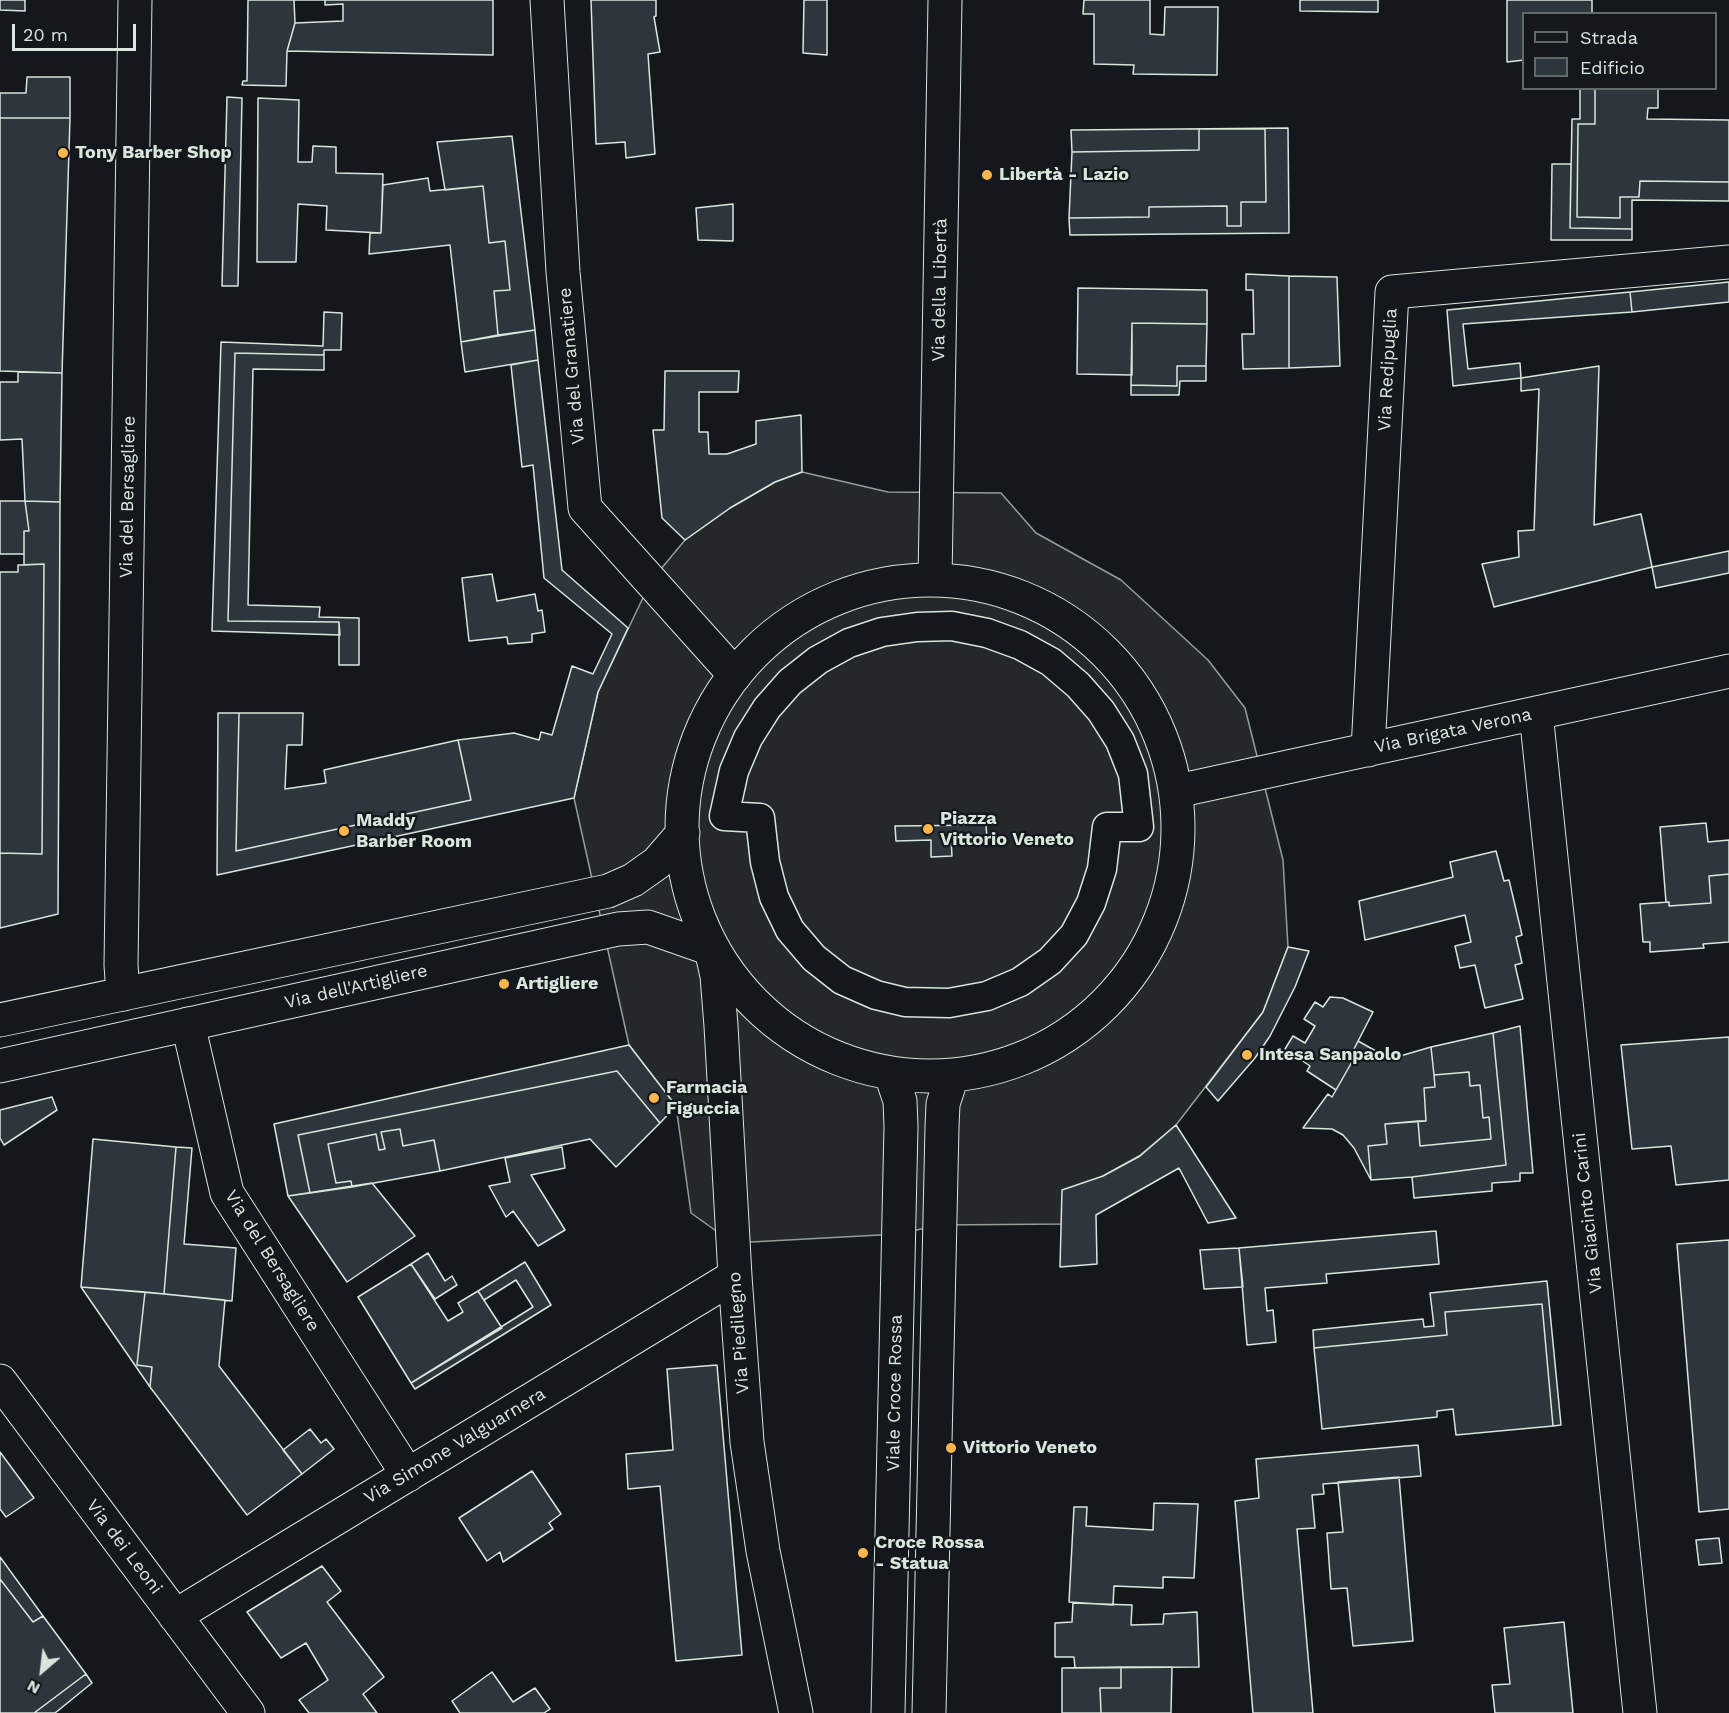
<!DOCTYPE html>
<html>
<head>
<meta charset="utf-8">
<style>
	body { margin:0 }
	#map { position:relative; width:1729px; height:1713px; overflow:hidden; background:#14181c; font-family:"Work Sans",sans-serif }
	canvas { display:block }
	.legend { position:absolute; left:1522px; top:12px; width:195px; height:78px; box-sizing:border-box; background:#14181c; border:2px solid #626a69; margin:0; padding:8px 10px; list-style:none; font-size:18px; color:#d8e6dc }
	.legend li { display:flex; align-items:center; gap:12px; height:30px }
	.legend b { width:30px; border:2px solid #626a69 }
	.north { position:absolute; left:12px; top:1641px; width:60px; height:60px; -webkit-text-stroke:4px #14181c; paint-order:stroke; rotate:208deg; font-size:16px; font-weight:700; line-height:24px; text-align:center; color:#d8e6dc }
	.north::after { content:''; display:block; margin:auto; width:21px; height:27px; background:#d8e6dc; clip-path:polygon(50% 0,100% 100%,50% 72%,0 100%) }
	.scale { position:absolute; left:12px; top:24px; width:124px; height:27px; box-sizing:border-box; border:3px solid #d8e6dc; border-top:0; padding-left:8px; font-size:18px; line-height:21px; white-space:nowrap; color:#d8e6dc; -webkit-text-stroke:4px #14181c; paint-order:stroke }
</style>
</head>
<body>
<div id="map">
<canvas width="1729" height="1713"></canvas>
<ul class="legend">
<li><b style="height:8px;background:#14181c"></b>Strada</li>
<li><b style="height:16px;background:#2c363c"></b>Edificio</li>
</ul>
<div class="north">N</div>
<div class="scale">20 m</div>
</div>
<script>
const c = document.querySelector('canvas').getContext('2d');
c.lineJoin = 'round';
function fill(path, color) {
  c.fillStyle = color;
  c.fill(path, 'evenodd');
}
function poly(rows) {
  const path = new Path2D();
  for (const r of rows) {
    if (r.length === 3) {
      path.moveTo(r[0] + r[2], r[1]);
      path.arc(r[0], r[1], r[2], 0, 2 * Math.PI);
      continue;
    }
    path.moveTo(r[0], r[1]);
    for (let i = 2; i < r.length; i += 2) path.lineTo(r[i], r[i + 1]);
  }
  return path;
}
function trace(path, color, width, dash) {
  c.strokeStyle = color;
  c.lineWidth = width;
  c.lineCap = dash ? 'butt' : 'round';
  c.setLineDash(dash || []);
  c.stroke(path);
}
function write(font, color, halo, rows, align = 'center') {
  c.font = font + ' "Work Sans",sans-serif';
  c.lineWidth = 4.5;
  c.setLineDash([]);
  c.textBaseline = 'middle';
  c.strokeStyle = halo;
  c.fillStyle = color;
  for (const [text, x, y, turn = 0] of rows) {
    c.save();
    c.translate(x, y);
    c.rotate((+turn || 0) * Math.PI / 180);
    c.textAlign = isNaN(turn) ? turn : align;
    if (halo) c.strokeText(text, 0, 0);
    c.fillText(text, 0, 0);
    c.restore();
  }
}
const parking = poly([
	[802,472,888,492,1001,493,1036,533,1121,580,1208,660,1245,708,1283,860,1288,947,1263,1012,1176,1125,1139,1156,1103,1176,1062,1224,940,1225,898,1234,733,1243,691,1213,676,1106,629,1045,574,798,598,692,651,581,685,540,730,508,775,482,802,472]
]);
fill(parking, '#24282b');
trace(parking, '#939e99', 1.5);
const building = poly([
	[0,0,25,0,25,11,0,10,0,0],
	[248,0,294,0,295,23,287,51,286,86,242,85,243,81,247,81,248,0],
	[294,0,493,0,493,55,287,51,295,23,343,21,343,4,325,5,325,0,294,0],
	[591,0,656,0,656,16,654,17,660,52,648,54,655,154,626,158,625,142,596,144,591,0],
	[804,0,827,0,827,55,803,53,804,0],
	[1084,0,1150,0,1150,34,1164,35,1165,7,1218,7,1217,75,1133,74,1134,65,1094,64,1094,14,1083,14,1084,0],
	[1300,0,1378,0,1378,12,1300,11,1300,0],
	[1507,0,1592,0,1592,14,1524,14,1524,60,1507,62,1507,0],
	[27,77,70,77,70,118,0,118,0,93,26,93,27,77],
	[1580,88,1595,88,1595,124,1578,124,1577,217,1620,218,1620,197,1639,197,1640,181,1729,182,1729,201,1632,200,1632,229,1570,228,1572,119,1580,119,1580,88],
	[1595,88,1658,88,1658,108,1648,108,1647,119,1729,120,1729,182,1640,181,1639,197,1620,197,1620,218,1577,217,1578,124,1595,124,1595,88],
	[227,97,242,98,238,286,222,286,227,97],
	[258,98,299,100,298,162,312,162,313,146,336,147,336,173,383,174,381,233,326,230,327,206,298,204,296,262,257,262,258,98],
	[0,118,70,118,62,373,0,371,0,118],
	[1288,128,1289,233,1070,235,1069,218,1149,217,1149,207,1227,206,1227,226,1241,226,1241,202,1266,202,1265,129,1199,129,1199,150,1072,152,1071,130,1288,128],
	[1199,129,1265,129,1266,202,1241,202,1241,226,1227,226,1227,206,1149,207,1149,217,1069,218,1072,152,1199,150,1199,129],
	[512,136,535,330,498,335,494,291,510,290,505,241,489,243,483,186,445,190,437,142,512,136],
	[1552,164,1571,164,1570,228,1632,229,1632,240,1551,240,1552,164],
	[428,178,430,191,483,186,489,243,505,241,510,290,494,291,498,335,461,342,450,245,369,254,370,233,381,233,383,185,428,178],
	[733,204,733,241,698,240,696,208,733,204],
	[1246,274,1289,276,1289,368,1243,369,1242,334,1254,334,1253,290,1246,290,1246,274],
	[1289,276,1337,277,1340,366,1289,368,1289,276],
	[1729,282,1729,302,1632,312,1630,292,1729,282],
	[1078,288,1207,290,1207,324,1132,323,1132,375,1077,374,1078,288],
	[1630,292,1632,312,1463,324,1468,369,1520,363,1521,378,1453,386,1447,310,1630,292],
	[324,312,342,313,341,350,324,350,324,355,235,353,228,621,339,622,340,635,212,631,221,342,323,346,324,312],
	[1132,323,1207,324,1206,366,1177,366,1177,386,1131,385,1132,323],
	[535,330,538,360,465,372,461,342,535,330],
	[235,353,324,355,324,370,253,369,248,605,320,607,319,617,359,618,359,665,339,665,339,622,228,621,235,353],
	[538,360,562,570,628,628,598,692,574,798,217,875,218,713,239,713,236,851,471,800,458,740,514,733,539,740,541,732,552,735,572,666,593,674,612,634,544,578,533,465,522,467,511,365,538,360],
	[1177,366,1206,366,1206,381,1180,381,1179,395,1131,395,1131,385,1177,386,1177,366],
	[1599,366,1594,525,1641,514,1652,567,1494,607,1482,564,1519,557,1518,531,1534,530,1539,389,1521,391,1521,378,1599,366],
	[665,371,739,371,738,392,699,392,699,432,708,432,709,454,727,454,756,444,756,421,801,415,802,472,775,482,730,508,685,540,662,518,653,430,664,430,665,371],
	[18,372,62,373,60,502,25,501,22,439,0,440,0,382,18,382,18,372],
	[0,501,25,501,29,531,24,531,24,554,0,554,0,501],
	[25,501,60,502,58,914,0,928,0,853,42,854,44,564,24,565,24,531,29,531,25,501],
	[1729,551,1729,573,1656,588,1652,567,1729,551],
	[44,564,42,854,0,853,0,572,18,572,18,565,44,564],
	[492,574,497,601,535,594,538,611,542,610,545,632,532,634,532,642,508,644,507,637,469,641,462,578,492,574],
	[239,713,303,713,302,745,287,745,285,789,326,783,324,770,458,740,471,800,236,851,239,713],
	[1706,823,1708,842,1729,840,1729,874,1709,876,1711,903,1669,906,1669,902,1666,902,1660,827,1706,823],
	[986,825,987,839,951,840,952,856,931,857,931,840,896,841,895,826,986,825],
	[1496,851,1504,881,1509,880,1522,935,1516,937,1522,963,1515,965,1523,999,1485,1008,1475,965,1460,968,1455,946,1471,942,1465,915,1365,940,1359,901,1453,877,1450,862,1496,851],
	[1729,874,1729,942,1703,944,1704,948,1650,952,1650,942,1643,942,1640,904,1669,902,1669,906,1711,903,1709,876,1729,874],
	[1288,947,1309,951,1295,987,1270,1036,1255,1058,1218,1101,1206,1087,1263,1012,1288,947],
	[1330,997,1343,998,1373,1012,1353,1051,1357,1053,1336,1090,1307,1071,1310,1066,1285,1049,1293,1036,1305,1043,1315,1026,1304,1019,1315,1002,1323,1007,1330,997],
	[1520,1026,1533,1173,1520,1173,1520,1181,1492,1183,1492,1191,1414,1198,1412,1177,1506,1165,1493,1033,1520,1026],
	[1493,1033,1506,1165,1412,1177,1371,1180,1368,1146,1387,1144,1385,1124,1418,1121,1420,1146,1491,1139,1489,1117,1483,1118,1480,1085,1470,1086,1469,1072,1434,1075,1431,1047,1493,1033],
	[1729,1037,1729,1180,1676,1185,1671,1146,1632,1149,1621,1045,1729,1037],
	[1358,1041,1390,1059,1431,1047,1434,1075,1435,1087,1424,1088,1426,1121,1385,1124,1387,1144,1368,1146,1371,1180,1354,1148,1343,1135,1332,1129,1303,1128,1328,1094,1332,1097,1357,1053,1353,1051,1358,1041],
	[629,1045,676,1106,660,1123,617,1071,298,1135,310,1193,288,1196,274,1124,629,1045],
	[617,1071,660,1123,616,1167,590,1139,440,1171,434,1140,403,1146,400,1129,381,1132,385,1149,379,1150,376,1134,328,1144,336,1183,351,1181,352,1187,310,1193,298,1135,617,1071],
	[1469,1072,1470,1086,1480,1085,1483,1118,1489,1117,1491,1139,1420,1146,1418,1121,1426,1121,1424,1088,1435,1087,1434,1075,1469,1072],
	[52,1097,57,1110,4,1145,0,1138,0,1110,52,1097],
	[1176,1125,1236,1218,1208,1223,1179,1168,1096,1215,1097,1264,1060,1267,1062,1190,1103,1176,1140,1156,1176,1125],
	[400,1129,403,1146,434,1140,440,1171,352,1187,351,1181,336,1183,328,1144,376,1134,379,1150,385,1149,381,1132,400,1129],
	[93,1139,176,1147,164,1294,81,1287,93,1139],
	[176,1147,192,1148,184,1244,236,1248,232,1301,164,1294,176,1147],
	[562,1147,565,1168,531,1175,565,1230,538,1246,513,1211,506,1217,489,1186,510,1182,505,1158,562,1147],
	[372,1183,415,1236,347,1282,288,1196,372,1183],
	[1436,1231,1439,1264,1326,1274,1327,1283,1265,1288,1267,1311,1273,1310,1276,1342,1247,1345,1239,1248,1436,1231],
	[1729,1240,1729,1509,1699,1512,1677,1244,1729,1240],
	[1239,1248,1243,1287,1204,1289,1200,1250,1239,1248],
	[428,1253,445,1281,452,1276,457,1285,435,1299,411,1264,428,1253],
	[525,1262,551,1305,415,1389,411,1383,533,1307,516,1280,484,1300,478,1291,525,1262],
	[411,1264,448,1321,463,1312,458,1303,478,1291,502,1328,411,1383,358,1297,411,1264],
	[1547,1281,1561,1425,1553,1426,1542,1304,1445,1312,1447,1335,1314,1348,1313,1330,1423,1319,1424,1327,1434,1326,1430,1293,1547,1281],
	[81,1287,145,1292,137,1365,152,1367,150,1387,81,1287],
	[145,1292,225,1300,219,1366,302,1474,247,1515,150,1387,152,1367,137,1365,145,1292],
	[1542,1304,1553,1426,1456,1435,1453,1409,1437,1411,1437,1417,1322,1429,1314,1348,1447,1335,1445,1312,1542,1304],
	[717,1365,742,1655,676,1661,660,1486,628,1489,626,1454,673,1450,667,1369,717,1365],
	[310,1429,321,1443,326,1439,334,1449,302,1474,283,1450,310,1429],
	[1418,1445,1421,1476,1323,1484,1324,1494,1312,1495,1315,1528,1297,1529,1313,1713,1253,1713,1235,1501,1259,1498,1256,1459,1418,1445],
	[0,1452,34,1498,6,1517,0,1509,0,1452],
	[532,1471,561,1514,549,1523,553,1529,503,1562,500,1552,487,1561,459,1518,532,1471],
	[1399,1477,1413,1641,1353,1646,1347,1588,1331,1589,1327,1533,1343,1532,1338,1482,1399,1477],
	[1154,1503,1198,1504,1194,1578,1163,1577,1163,1588,1114,1586,1113,1605,1069,1602,1074,1507,1087,1507,1086,1526,1153,1530,1154,1503],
	[1719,1538,1722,1563,1699,1565,1696,1540,1719,1538],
	[0,1557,43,1616,33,1622,0,1579,0,1557],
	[322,1566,341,1591,327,1602,384,1677,363,1694,377,1713,309,1713,299,1700,328,1680,306,1643,281,1658,247,1612,322,1566],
	[0,1579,33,1622,43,1616,86,1674,34,1713,0,1713,0,1579],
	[1073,1603,1132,1605,1131,1625,1163,1624,1164,1614,1197,1612,1199,1667,1075,1668,1074,1657,1055,1657,1055,1623,1072,1622,1073,1603],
	[1564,1622,1573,1713,1495,1713,1492,1685,1510,1684,1504,1628,1564,1622],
	[1121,1667,1121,1688,1100,1688,1101,1713,1062,1713,1062,1668,1121,1667],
	[1121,1667,1172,1667,1171,1713,1101,1713,1100,1688,1121,1688,1121,1667],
	[492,1672,513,1702,535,1688,550,1709,544,1713,460,1713,452,1701,492,1672],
	[86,1674,92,1683,55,1713,34,1713,86,1674]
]);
fill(building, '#2c363c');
trace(building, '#d8e6dc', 1.5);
const pedestrian = poly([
	[952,626,987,633,1020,645,1051,662,1078,685,1101,711,1120,741,1133,774,1139,827,1107,827,1102,869,1091,903,1074,935,1050,961,1020,982,987,996,949,1003,905,1002,876,995,842,980,814,958,790,930,774,897,765,862,760,818,724,816,734,771,748,738,767,708,790,682,818,660,849,643,882,632,917,627,952,626]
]);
const minor = poly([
	[547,0,563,272,585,508,735,675],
	[1536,713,1640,1713],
	[1368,750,1392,292,1729,262],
	[1177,791,1729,671],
	[711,949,717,976,721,1026,735,1276,747,1442,763,1551,796,1713],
	[123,994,121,965,135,0],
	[188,1024,227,1193,408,1475],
	[0,1381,248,1713],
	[175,1616,735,1276]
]);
const tertiary = poly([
	[935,579,945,0],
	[930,828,248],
	[0,1020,608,891,633,880,657,863,683,833],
	[0,1066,618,929,648,927,711,949],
	[888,1713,901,1126,900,1101,891,1074],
	[929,1713,942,1127,943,1104,952,1076]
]);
trace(pedestrian, '#d8e6dc', 31);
trace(minor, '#d8e6dc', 35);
trace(tertiary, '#d8e6dc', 35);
trace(pedestrian, '#14181c', 28);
trace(minor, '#14181c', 33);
trace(tertiary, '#14181c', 33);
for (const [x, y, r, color] of [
	[63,153,6,"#ffb74d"],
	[987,175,6,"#ffb74d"],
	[928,829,6,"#ffb74d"],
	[344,831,6,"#ffb74d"],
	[504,984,6,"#ffb74d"],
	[1247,1055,6,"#ffb74d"],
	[654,1098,6,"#ffb74d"],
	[951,1448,6,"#ffb74d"],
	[863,1553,6,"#ffb74d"]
]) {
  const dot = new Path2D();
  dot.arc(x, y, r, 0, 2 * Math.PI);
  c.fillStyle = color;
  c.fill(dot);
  trace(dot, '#14181c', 2);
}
write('bold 18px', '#d8e6dc', '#14181c', [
	["Tony Barber Shop",75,153],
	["Libertà - Lazio",999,175],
	["Piazza",940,819],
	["Vittorio Veneto",940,840],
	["Maddy",356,821],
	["Barber Room",356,842],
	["Artigliere",516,984],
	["Intesa Sanpaolo",1259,1055],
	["Farmacia",666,1088],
	["Figuccia",666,1109],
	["Vittorio Veneto",963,1448],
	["Croce Rossa",875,1543],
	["- Statua",875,1564]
], 'left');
write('18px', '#d8e6dc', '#14181c', [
	["Via della Libertà",940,290,-89],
	["Via del Granatiere",572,366,-95],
	["Via Redipuglia",1388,370,-87],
	["Via del Bersagliere",128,497,-89],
	["Via Brigata Verona",1453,731,-12],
	["Via dell'Artigliere",356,987,-13],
	["Via Giacinto Carini",1588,1213,-96],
	["Via del Bersagliere",272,1261,58],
	["Via Piedilegno",739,1333,-94],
	["Viale Croce Rossa",895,1393,-89],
	["Via Simone Valguarnera",455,1446,-31],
	["Via dei Leoni",124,1547,53]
]);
</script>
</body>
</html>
